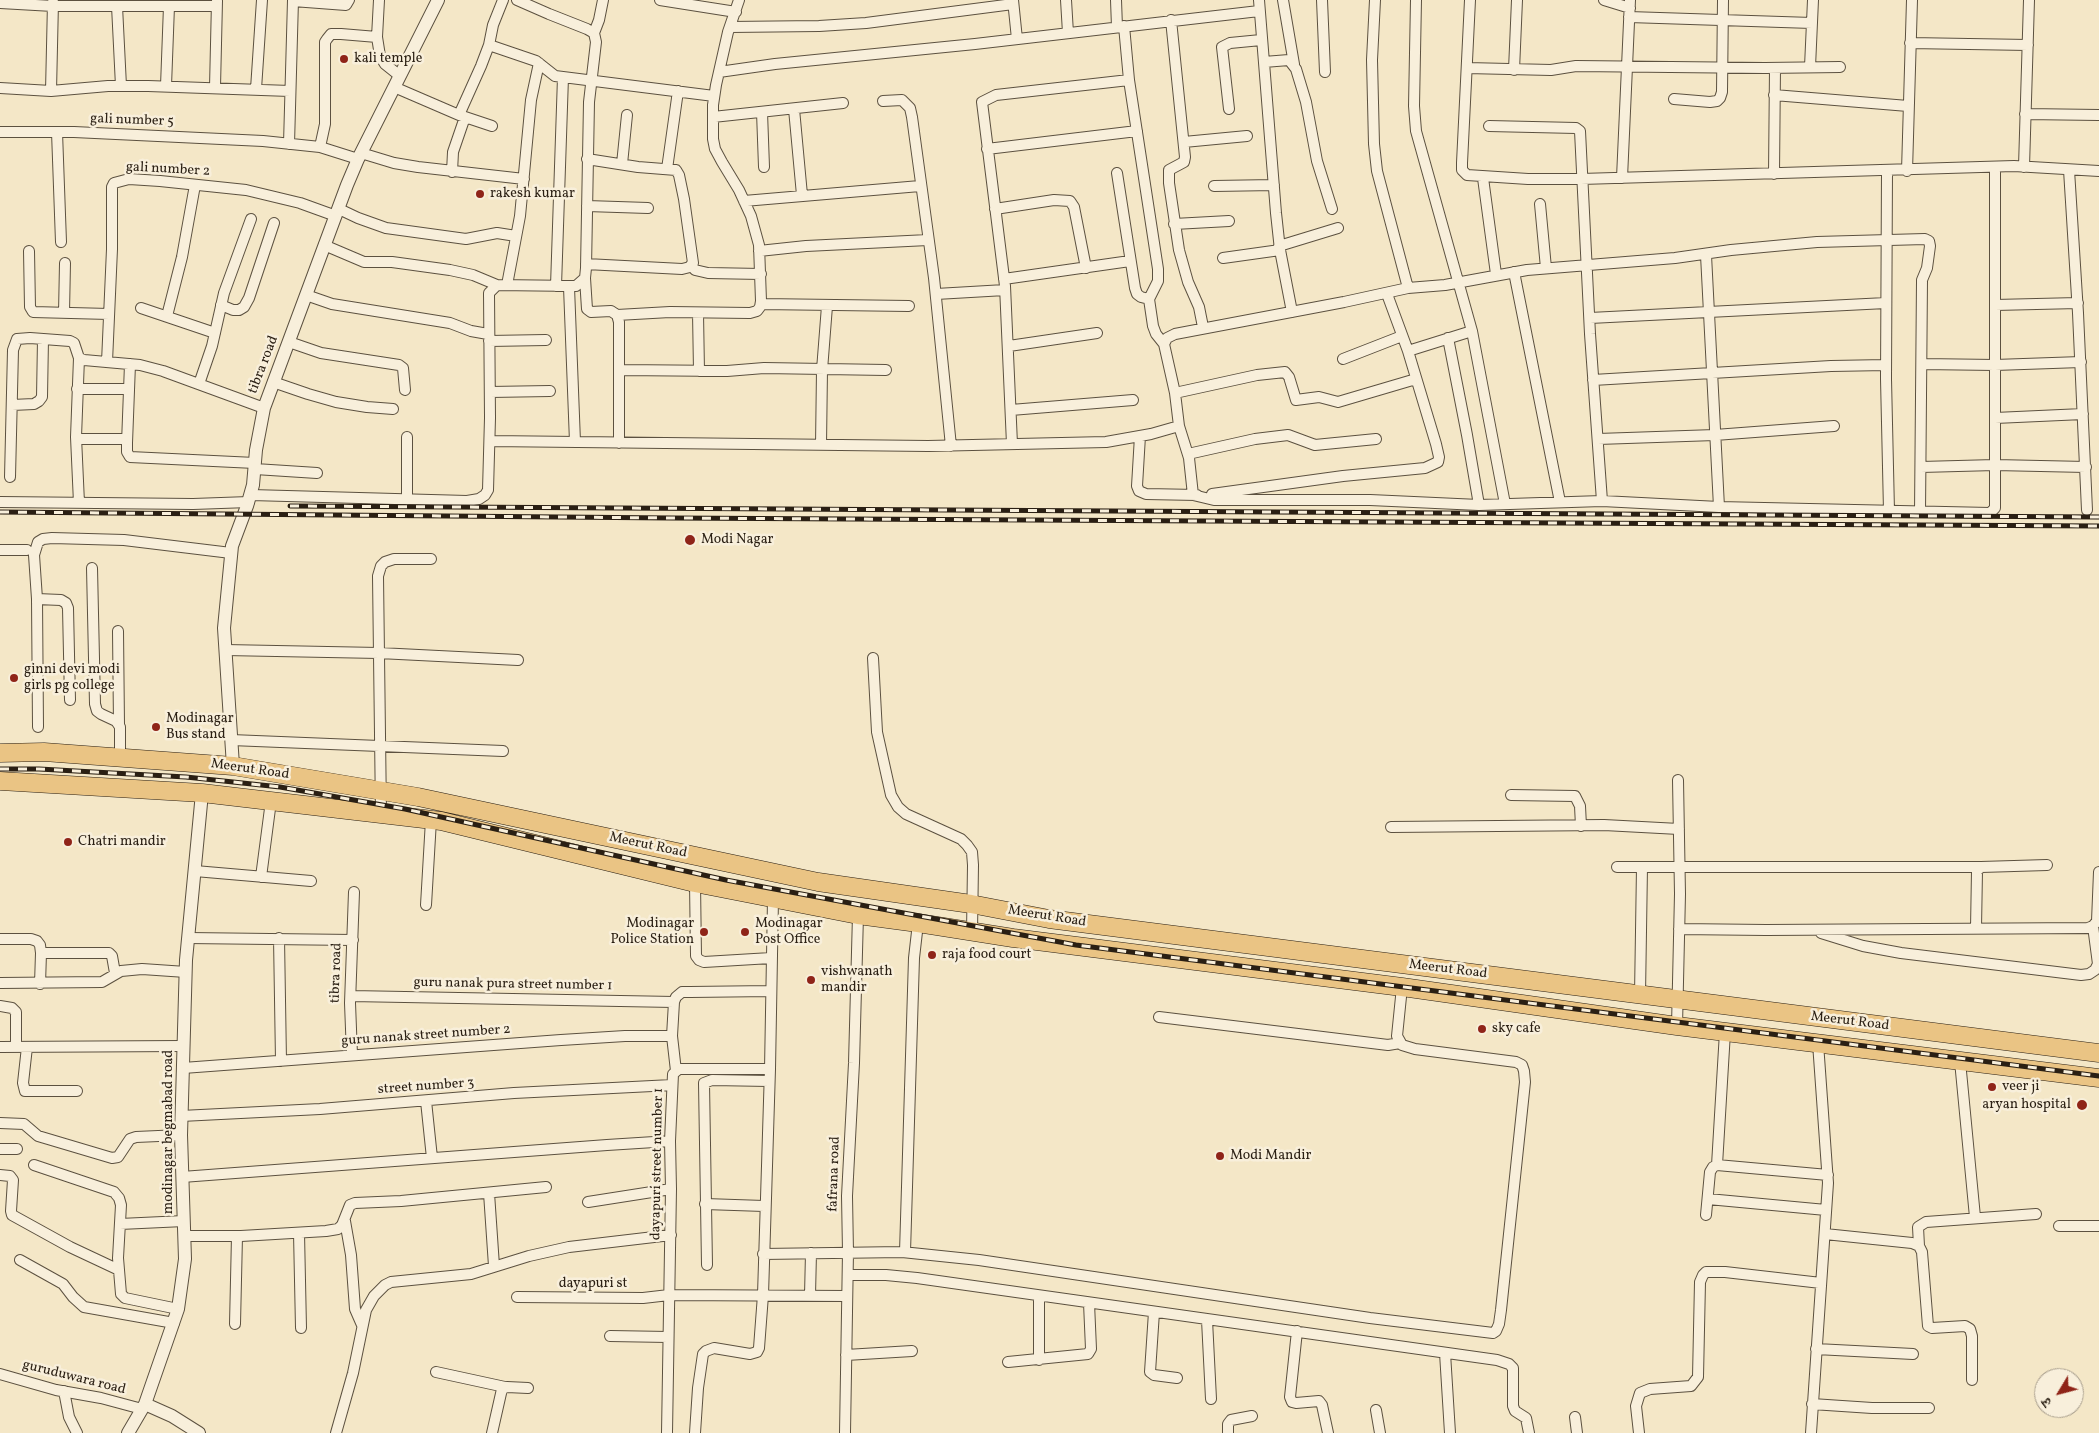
<!DOCTYPE html>
<html>
<head>
<meta charset="utf-8">
<style>
	body { margin:0 }
	#map { position:relative; width:2099px; height:1433px; overflow:hidden; background:#f4e7c7; font-family:Vollkorn,"Noto Serif Devanagari",serif }
	canvas { display:block }
	.north { position:absolute; left:2034px; top:1368px; width:50px; height:50px; box-sizing:border-box; background:#f8efdb; border:1px solid #a69c8b; border-radius:50%; rotate:233deg; font-size:14px; font-weight:700; line-height:20px; text-align:center; color:#2a1f13 }
	.north::after { content:''; display:block; margin:auto; width:18px; height:22px; background:#8f2418; clip-path:polygon(50% 0,100% 100%,50% 72%,0 100%) }
</style>
</head>
<body>
<div id="map">
<canvas width="2099" height="1433"></canvas>
<div class="north">उ</div>
</div>
<script>
const c = document.querySelector('canvas').getContext('2d');
c.lineJoin = 'round';
function poly(rows) {
  const path = new Path2D();
  for (const r of rows) {
    path.moveTo(r[0], r[1]);
    for (let i = 2; i < r.length; i += 2) path.lineTo(r[i], r[i + 1]);
  }
  return path;
}
function trace(path, color, width, dash) {
  c.strokeStyle = color;
  c.lineWidth = width;
  c.lineCap = dash ? 'butt' : 'round';
  c.setLineDash(dash || []);
  c.stroke(path);
}
function write(font, color, halo, rows, align = 'center') {
  c.font = font + ' Vollkorn,serif';
  c.lineWidth = 5;
  c.setLineDash([]);
  c.textBaseline = 'middle';
  c.strokeStyle = halo;
  c.fillStyle = color;
  for (const [text, x, y, turn = 0] of rows) {
    c.save();
    c.translate(x, y);
    c.rotate((+turn || 0) * Math.PI / 180);
    c.textAlign = isNaN(turn) ? turn : align;
    if (halo) c.strokeText(text, 0, 0);
    c.fillText(text, 0, 0);
    c.restore();
  }
}
const minor = poly([
	[379,0,377,37,380,56,385,64,400,76],
	[660,0,736,12],
	[1013,0,1017,39],
	[1066,0,1068,33],
	[1116,0,1117,27],
	[1259,0,1276,213,1280,250,1292,312],
	[1283,0,1294,64],
	[1322,0,1325,72],
	[1375,0,1372,60,1374,144,1377,171,1408,288],
	[1416,0,1414,106,1416,131,1472,331,1505,504],
	[1470,0,1462,163,1462,170,1467,175,1528,179,1581,179,2014,166,2099,171],
	[1604,0,1630,8],
	[293,1,346,5,349,0],
	[0,3,53,6,216,6],
	[117,6,121,86],
	[1629,17,1812,23],
	[1171,20,1185,157,1184,162,1169,170,1169,183,1179,250,1188,282,1199,307,1203,327],
	[1124,26,1129,80,1158,269,1158,281,1149,299,1153,326,1156,334,1164,344],
	[730,27,819,26,866,23,1013,4],
	[594,33,599,20,603,0],
	[1910,43,2028,45],
	[489,45,536,61,555,76,714,96],
	[1264,62,1289,60,1296,69,1306,102,1317,161,1332,209],
	[1810,67,1813,0],
	[1467,68,1551,70,1576,66,1765,68,1840,67],
	[1514,70,1517,0],
	[719,72,775,64,975,44,1259,11],
	[166,86,169,6],
	[215,87,217,1],
	[394,87,459,115,492,126],
	[0,88,51,91,108,86,148,86,290,91],
	[256,89,262,0],
	[51,91,53,2],
	[1774,95,1908,106],
	[1674,99,1710,102,1717,101,1720,98,1722,92,1723,0],
	[883,101,902,100,910,108,912,117,934,278,951,446],
	[794,109,802,195],
	[1229,109,1222,47,1230,43,1261,40],
	[762,112,764,167],
	[2025,114,2099,115],
	[459,115,481,66,489,45,493,25,503,0],
	[713,117,843,103],
	[1489,126,1576,128,1580,131,1590,334,1602,501],
	[0,132,74,132,263,141,320,147,358,159],
	[57,132,61,242],
	[1184,142,1247,136],
	[289,144,293,0],
	[320,147,325,124,325,42,327,39,331,34,341,34,377,37],
	[987,149,1137,131],
	[361,153,394,163,418,167,524,179],
	[622,164,627,115],
	[2024,167,2029,0],
	[667,169,678,91],
	[2069,170,2078,313,2087,510],
	[1887,171,1886,379,1889,511],
	[1907,171,1912,0],
	[452,172,453,152,465,117],
	[1117,173,1135,288,1137,294,1141,297,1149,299],
	[1774,174,1775,68],
	[1483,178,1496,274],
	[1622,178,1630,0],
	[1214,186,1274,185],
	[744,201,920,186],
	[1540,204,1546,268],
	[587,206,648,208],
	[339,209,358,218,386,228,466,239,497,233,516,236],
	[995,209,1054,200,1070,201,1074,207,1086,268],
	[1174,224,1229,221],
	[324,245,364,262,392,262,450,270,473,275,497,285],
	[1279,246,1338,228],
	[29,251,30,307,33,312,109,314],
	[759,251,806,246,928,240],
	[1706,255,1719,507],
	[1223,258,1280,250],
	[586,264,682,269,690,267,693,263,684,199,679,175,676,170,638,167,587,159],
	[691,265,695,270,708,273,761,274],
	[1514,272,1560,502],
	[585,278,587,309,591,312,611,311,617,315,619,322,619,443],
	[1004,279,1130,261],
	[507,285,520,216,531,100,539,63],
	[556,286,563,77],
	[569,287,575,442],
	[936,294,1005,290],
	[306,295,332,304,450,323,471,331,488,334],
	[761,304,909,306],
	[221,305,233,310,239,310,244,307,249,298,274,223],
	[1995,305,2078,303],
	[141,308,215,333],
	[64,313,65,263],
	[698,313,699,371],
	[617,315,670,312,750,313,757,311,760,307,761,301,759,245,751,216,739,190,722,162,715,149,713,139,713,105,716,85,728,32,739,0],
	[167,316,182,257,195,185],
	[1590,318,1886,303],
	[1448,338,1467,435,1479,505],
	[489,341,546,340],
	[289,342,321,353,399,365,403,368,405,390],
	[1009,346,1097,333],
	[1408,351,1472,331],
	[1343,359,1402,336],
	[107,362,112,249,112,187,114,183,129,179,160,181,246,190,300,203,336,216],
	[130,364,127,443,127,452,130,457,255,463],
	[1922,364,1995,365,2081,362],
	[620,370,727,371,764,368,886,370],
	[1593,380,1831,366,1886,365],
	[273,382,308,394,336,402,367,407,393,409],
	[199,384,212,346,224,293,251,219],
	[77,389,129,389],
	[490,392,550,391],
	[1175,393,1257,375,1285,372,1289,377,1296,400,1319,397,1338,402,1416,379],
	[12,405,34,404,39,401,42,397,43,339],
	[1011,410,1133,400],
	[1995,418,2083,414],
	[1179,426,1189,458,1193,495,1214,500,1370,500,1479,505,1602,501,1719,507,1990,513,1995,508,1995,167],
	[1140,436,1137,486,1139,491,1146,494,1197,495],
	[77,439,127,439],
	[1598,439,1715,435,1834,426],
	[490,441,928,446,1106,442,1151,434,1179,426,1175,393,1164,344,1167,338,1175,334,1344,302,1408,288,1445,285,1527,270,1675,258,1731,250,1817,242,1925,239,1929,241,1930,246,1927,268,1922,280,1920,512],
	[1012,444,1005,286,982,102,996,95,1129,80],
	[821,445,822,370,827,306],
	[1188,454,1255,439,1288,435,1315,445,1376,439],
	[1921,467,1995,465,2086,467],
	[255,469,317,473],
	[10,477,13,350,17,339,30,338,70,341,74,343,79,358,84,360,140,365,163,371,264,408],
	[1212,494,1343,476,1425,468,1438,462,1439,457,1436,444,1408,351,1387,294],
	[251,495,467,501,479,499,485,495,488,490,490,418,489,293,497,285,576,286,585,278,586,268,589,102,596,42,594,33,587,29,549,14,517,0],
	[407,500,407,437],
	[0,502,193,504,249,502],
	[79,503,76,437,79,358],
	[0,550,27,550],
	[92,568,95,704,97,711,101,714,116,721,120,727,120,758],
	[37,599,61,600,66,603,68,608,70,700],
	[118,631,119,725],
	[225,650,379,653,518,660],
	[873,658,877,732,891,795,898,807,906,814,961,839,967,845,972,852,973,865,972,932],
	[38,727,37,599,34,555,38,542,43,539,52,538,124,540,231,553],
	[231,740,503,751],
	[1511,795,1575,796,1580,806,1581,826],
	[381,814,378,576,381,566,385,562,394,559,431,559],
	[1391,827,1604,825,1679,829],
	[1617,867,1981,867],
	[195,871,311,881],
	[261,877,271,801],
	[695,883,696,956,699,960,704,962,771,958],
	[426,905,431,820],
	[1976,928,1977,871,1981,867,2047,865],
	[1679,929,1766,930,2088,928,2093,926,2097,921,2099,872],
	[1821,933,1863,946,1901,953,2081,975,2089,974,2095,970,2098,964,2093,926],
	[188,938,353,940],
	[279,938,281,1061],
	[0,939,31,939,37,941,40,945,41,953,40,984],
	[41,953,109,953,112,956,115,973],
	[0,983,102,982,121,971,142,969,186,972],
	[1640,995,1642,867],
	[351,996,674,1002],
	[0,1006,12,1008,16,1012,16,1047],
	[1159,1017,1388,1045,1400,1043],
	[1677,1026,1680,894,1678,780],
	[0,1047,183,1046],
	[27,1047,23,1083,25,1091,77,1091],
	[352,1055,350,1003,354,892],
	[1960,1061,1975,1217],
	[183,1068,561,1040,625,1036,672,1036],
	[676,1071,672,1036,674,1002,676,997,682,992,690,992,771,991],
	[426,1101,432,1158],
	[181,1116,320,1109,514,1093,672,1085],
	[0,1123,24,1124,38,1136,112,1158,118,1157,130,1139,136,1137,181,1135],
	[0,1149,17,1149],
	[34,1165,114,1192,119,1198,121,1205,118,1258,121,1294,125,1298,178,1309],
	[1717,1165,1725,1032],
	[0,1175,10,1176,13,1180,11,1211,12,1215,70,1247,119,1270],
	[182,1177,607,1145,670,1141],
	[489,1193,494,1266],
	[1708,1199,1826,1210],
	[588,1202,671,1189],
	[705,1204,764,1206],
	[1706,1215,1710,1172,1713,1167,1717,1165,1828,1175],
	[345,1221,351,1255,355,1309,362,1325],
	[120,1224,184,1221],
	[2059,1226,2099,1226],
	[299,1233,301,1328],
	[1825,1234,1912,1243,1919,1246,1922,1252,1928,1326,1932,1328,1965,1326,1970,1329,1972,1336,1972,1380],
	[185,1236,241,1236,326,1231,338,1229,342,1225,350,1205,355,1203,401,1201,546,1187],
	[1919,1246,1918,1227,1926,1222,2036,1214],
	[905,1252,914,958,918,923],
	[763,1254,902,1252,979,1260,1370,1318,1493,1333,1496,1331,1499,1324,1501,1310,1525,1082,1524,1071,1522,1065,1516,1062,1415,1049,1402,1045,1397,1036,1402,987],
	[20,1260,63,1284,73,1297,84,1307,174,1323],
	[707,1265,704,1083,712,1080,769,1081],
	[848,1275,886,1275,917,1278,1497,1360,1509,1364,1513,1368,1513,1406,1515,1411,1526,1418,1529,1433],
	[810,1295,811,1253],
	[1039,1296,1039,1360],
	[517,1297,643,1298,669,1295,847,1296],
	[1154,1312,1150,1372,1154,1375,1177,1378],
	[1207,1320,1211,1399],
	[235,1324,237,1236],
	[1297,1331,1290,1397,1292,1402,1296,1403,1319,1401,1322,1405,1328,1433],
	[610,1336,668,1337],
	[1816,1349,1913,1354],
	[1445,1353,1450,1433],
	[846,1355,912,1351],
	[1008,1362,1088,1354,1091,1349,1089,1303],
	[436,1372,505,1387],
	[0,1374,56,1390,101,1398,142,1409],
	[64,1391,69,1417,77,1433],
	[1812,1404,1872,1408,1929,1408],
	[1376,1410,1380,1433],
	[1575,1417,1577,1433],
	[336,1433,353,1373,366,1310,374,1296,385,1285,391,1282,471,1274,529,1256,569,1247,671,1235],
	[492,1433,502,1389,507,1387,528,1388],
	[667,1433,671,1189,670,1141,673,1074,679,1069,770,1069,773,899],
	[695,1433,698,1388,703,1354,706,1351,714,1348,750,1354,757,1352,759,1348,763,1295,770,1069],
	[845,1433,848,1252,847,1196,854,1063,858,915],
	[1228,1433,1228,1424,1231,1420,1252,1416],
	[1639,1433,1636,1406,1640,1393,1650,1389,1691,1386,1698,1377,1700,1282,1703,1275,1706,1272,1725,1272,1821,1283],
	[1811,1433,1828,1183,1818,1043]
]);
const tertiary = poly([
	[233,766,224,628,232,546,247,506,253,485,256,450,264,408,347,185,358,159,438,0],
	[128,1433,145,1404],
	[199,1433,172,1416,145,1404,178,1309,185,1259,181,1135,186,960,202,793]
]);
const trunk = poly([
	[0,753,44,752,233,766,418,797,818,882,971,904,1049,919,2099,1053],
	[0,781,202,793,441,821,695,883,858,915,918,923,1013,938,1402,987,1677,1026,2099,1078]
]);
trace(minor, '#5c5140', 12);
trace(tertiary, '#5c5140', 14);
trace(trunk, '#2a1f13', 19);
trace(minor, '#f8efdb', 10);
trace(tertiary, '#f8efdb', 12);
trace(trunk, '#eac484', 18);
const rail = poly([
	[290,506,2099,517],
	[0,512,671,518,2099,526],
	[0,769,39,769,186,777,280,787,405,809,726,880,1076,945,2099,1076]
]);
trace(rail, '#2a1f13', 5);
trace(rail, '#f8efdb', 3, [9]);
for (const [x, y, r, color] of [
	[344,59,5,"#8f2418"],
	[480,194,5,"#8f2418"],
	[690,540,6,"#8f2418"],
	[14,678,5,"#8f2418"],
	[156,727,5,"#8f2418"],
	[68,842,5,"#8f2418"],
	[704,932,5,"#8f2418"],
	[745,932,5,"#8f2418"],
	[932,955,5,"#8f2418"],
	[811,980,5,"#8f2418"],
	[1482,1029,5,"#8f2418"],
	[1992,1087,5,"#8f2418"],
	[2082,1105,6,"#8f2418"],
	[1220,1156,5,"#8f2418"]
]) {
  const dot = new Path2D();
  dot.arc(x, y, r, 0, 2 * Math.PI);
  c.fillStyle = color;
  c.fill(dot);
  trace(dot, '#f8efdb', 2);
}
write('14px', '#2a1f13', '#f8efdb', [
	["kali temple",354,59],
	["rakesh kumar",490,194],
	["Modi Nagar",701,540],
	["ginni devi modi",24,670],
	["girls pg college",24,686],
	["Modinagar",166,719],
	["Bus stand",166,735],
	["Chatri mandir",78,842],
	["Modinagar",694,924,"right"],
	["Police Station",694,940,"right"],
	["Modinagar",755,924],
	["Post Office",755,940],
	["raja food court",942,955],
	["vishwanath",821,972],
	["mandir",821,988],
	["sky cafe",1492,1029],
	["veer ji",2002,1087],
	["aryan hospital",2071,1105,"right"],
	["Modi Mandir",1230,1156]
], 'left');
write('14px', '#2a1f13', '#f8efdb', [
	["gali number 5",132,121,2],
	["gali number 2",168,170,3],
	["tibra road",264,365,-69],
	["Meerut Road",250,770,8],
	["Meerut Road",648,846,12],
	["Meerut Road",1047,917,9],
	["Meerut Road",1448,970,7],
	["tibra road",337,973,-88],
	["guru nanak pura street number 1",513,985,1],
	["Meerut Road",1850,1022,7],
	["guru nanak street number 2",426,1036,-4],
	["street number 3",426,1087,-4],
	["modinagar begmabad road",169,1132,-90],
	["dayapuri street number 1",658,1164,-89],
	["fafrana road",835,1174,-88],
	["dayapuri st",593,1284],
	["guruduwara road",74,1378,14]
]);
</script>
</body>
</html>
